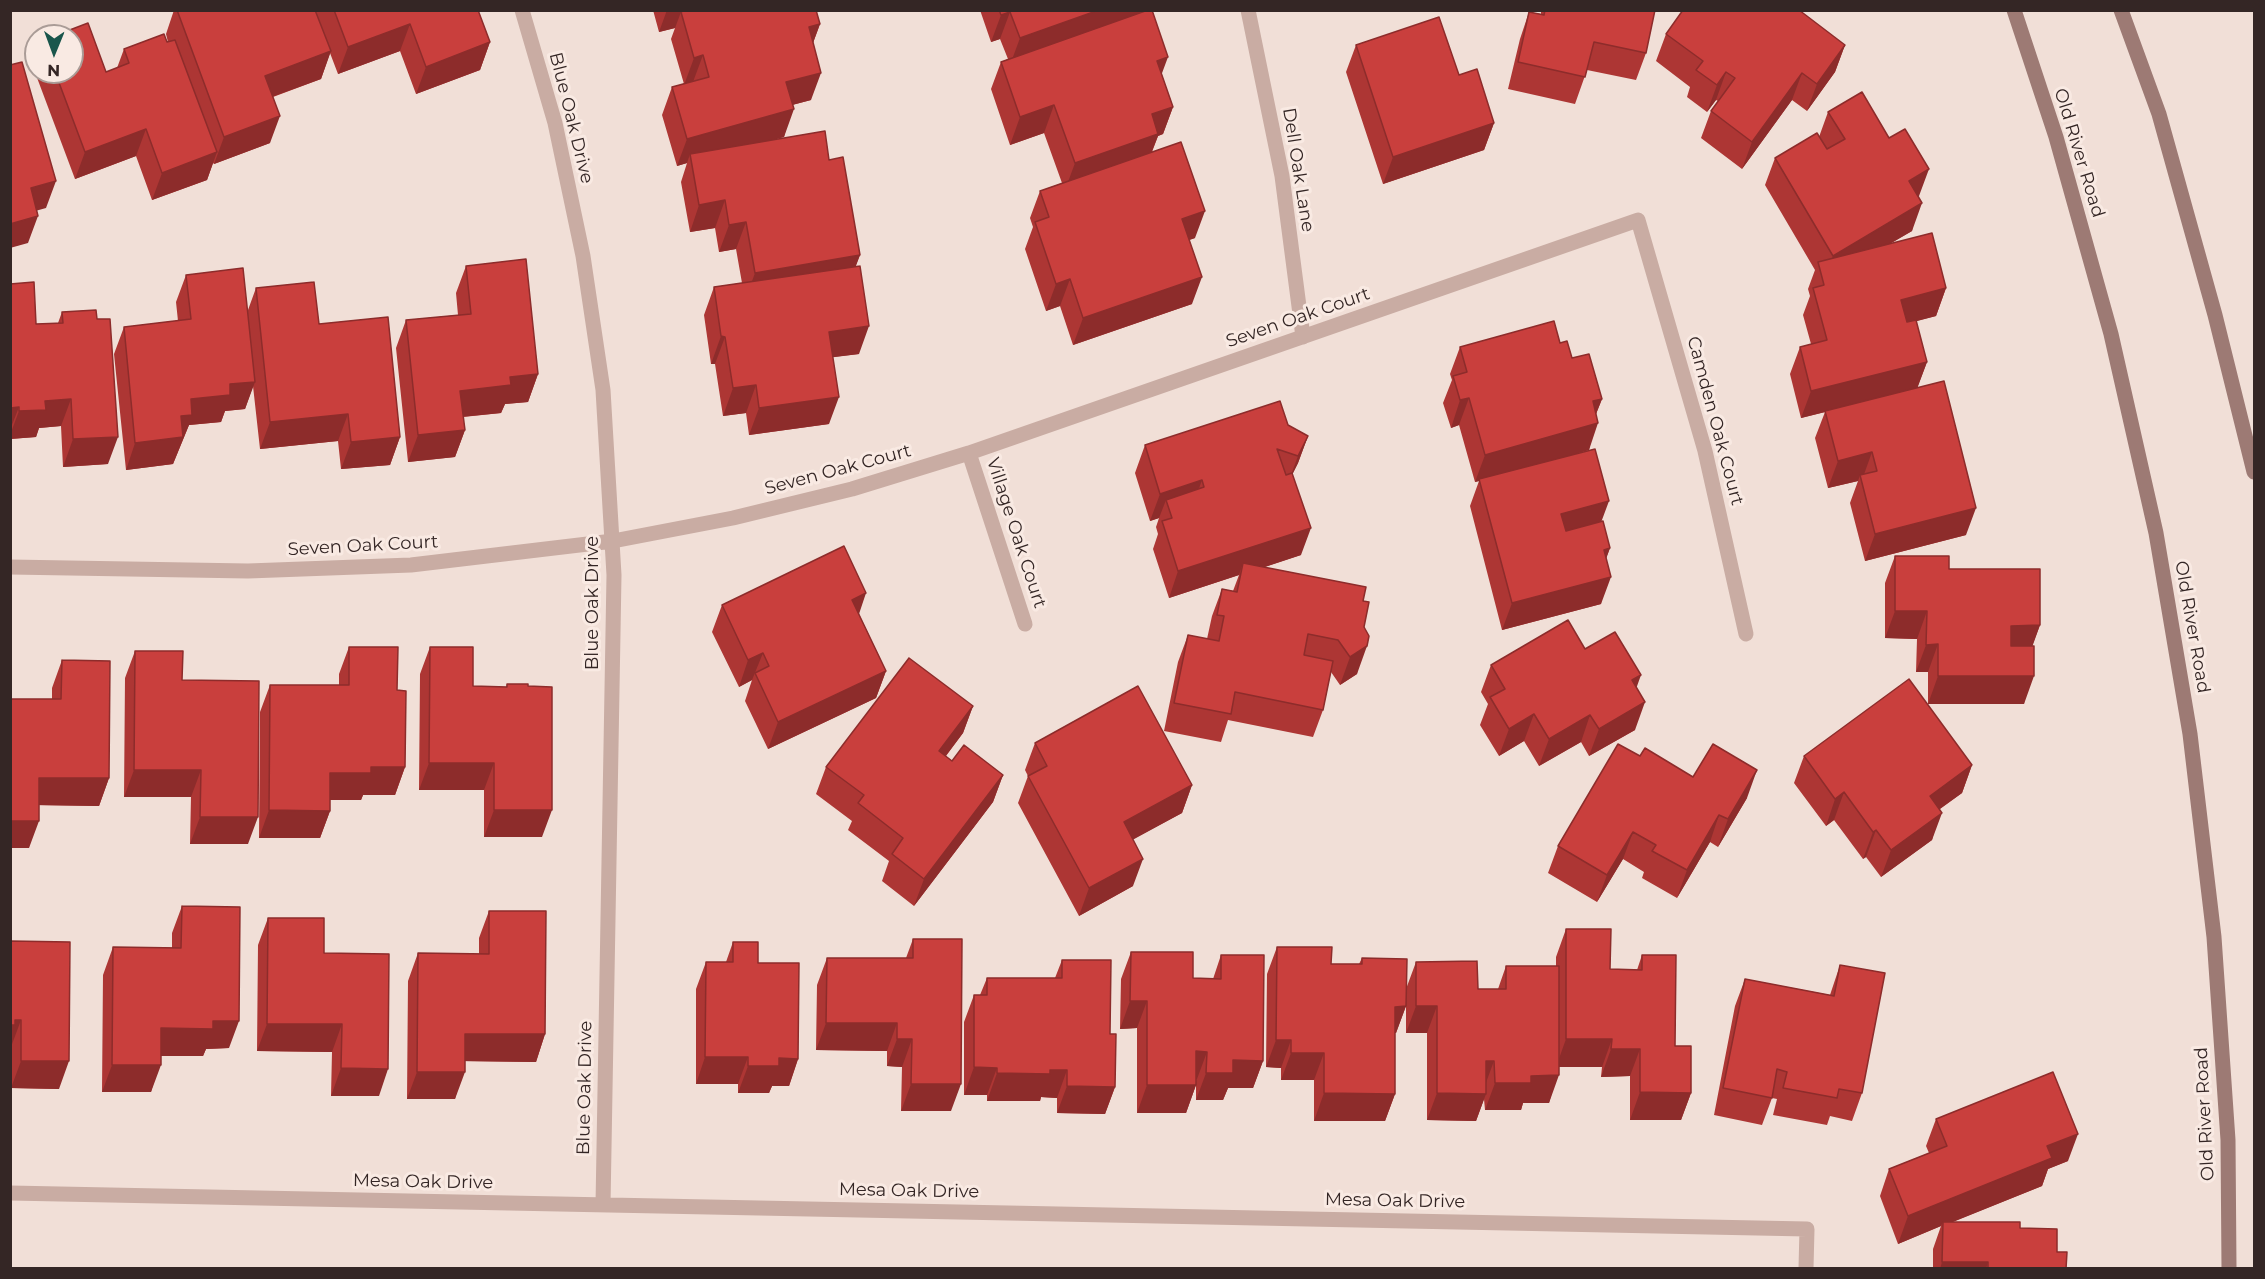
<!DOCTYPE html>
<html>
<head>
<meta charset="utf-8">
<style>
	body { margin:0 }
	#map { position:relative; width:2265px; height:1279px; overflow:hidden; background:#f1dfd7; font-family:Montserrat,sans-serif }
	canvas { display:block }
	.frame { position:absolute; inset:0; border:12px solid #342625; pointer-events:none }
	.north { position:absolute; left:24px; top:24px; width:60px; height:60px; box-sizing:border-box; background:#f9eae3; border:2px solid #aa9c97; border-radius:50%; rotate:181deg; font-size:16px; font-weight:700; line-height:24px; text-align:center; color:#342625 }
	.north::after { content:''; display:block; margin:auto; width:21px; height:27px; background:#1a564c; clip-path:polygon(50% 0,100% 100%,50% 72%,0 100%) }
</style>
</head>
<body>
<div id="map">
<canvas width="2265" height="1279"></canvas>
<div class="frame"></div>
<div class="north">N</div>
</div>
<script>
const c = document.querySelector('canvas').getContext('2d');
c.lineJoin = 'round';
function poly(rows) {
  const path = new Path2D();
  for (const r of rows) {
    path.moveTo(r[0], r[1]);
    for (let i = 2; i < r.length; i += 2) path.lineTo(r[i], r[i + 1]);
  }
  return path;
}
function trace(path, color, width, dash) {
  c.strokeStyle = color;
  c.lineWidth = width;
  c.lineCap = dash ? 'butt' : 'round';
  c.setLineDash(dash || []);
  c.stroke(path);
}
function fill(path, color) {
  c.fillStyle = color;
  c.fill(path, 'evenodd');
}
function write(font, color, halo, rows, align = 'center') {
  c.font = font + ' Montserrat,sans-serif';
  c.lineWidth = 6;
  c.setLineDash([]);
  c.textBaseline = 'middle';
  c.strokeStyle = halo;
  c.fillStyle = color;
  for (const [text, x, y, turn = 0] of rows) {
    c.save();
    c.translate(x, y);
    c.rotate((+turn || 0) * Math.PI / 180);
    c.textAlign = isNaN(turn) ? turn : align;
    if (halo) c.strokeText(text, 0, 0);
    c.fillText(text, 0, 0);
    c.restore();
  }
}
trace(poly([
	[522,10,555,123,583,256,603,390,614,575,603,1205],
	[1248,10,1282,176,1303,337],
	[969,453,1025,624],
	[10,567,248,571,411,565,613,541,733,518,852,489,969,453,1638,220,1705,451,1746,634],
	[10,1193,1807,1229,1806,1268]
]), '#c9aca3', 15);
trace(poly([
	[2014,10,2056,137,2111,334,2156,533,2190,734,2214,937,2228,1140,2229,1268],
	[2121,10,2159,114,2215,315,2254,472]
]), '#9d7a74', 15);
fill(poly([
	[174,10,478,10,490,42,480,70,416,94,400,51,338,74,330,53,321,79,273,97,270,143,214,164,213,163,207,180,152,200,136,156,75,179,33,67,36,59,36,72,106,72,117,68,124,49,168,42,166,34],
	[653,10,816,10,820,24,813,43,811,100,792,105,784,137,768,141,829,160,860,255,855,267,859,354,833,357,829,424,749,435,746,413,723,416,715,364,711,364,704,315,714,287,742,283,736,249,719,252,715,228,690,232,681,182,687,163,677,166,662,115,672,87,684,84,671,39,675,28,659,32],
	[980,10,1152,10,1162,75,1173,107,1163,134,1158,136,1152,152,1195,238,1189,240,1192,304,1073,345,1060,306,1046,311,1025,249,1033,227,1030,218,1040,191,1062,183,1044,133,1010,145,991,89,1001,62,1008,59,1000,39,991,42],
	[1541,10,1655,10,1646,53,1636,80,1587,70,1575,104,1508,89,1520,39,1529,12,1541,14],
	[1666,34,1845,45,1835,72,1807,111,1792,100,1742,169,1701,138,1711,111,1718,101,1716,100,1707,112,1687,97,1690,87,1656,61],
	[1356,45,1459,75,1494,123,1484,150,1383,184,1346,72],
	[1828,112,1919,196,1918,197,1912,231,1891,243,1946,288,1936,316,1916,321,1927,362,1917,388,1966,535,1865,561,1850,503,1858,481,1828,488,1815,438,1825,412,1801,418,1790,374,1800,347,1811,344,1803,315,1810,296,1808,289,1815,270,1765,185,1775,158,1819,137],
	[466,266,538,374,528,402,505,404,501,413,463,417,465,430,455,457,408,462,396,348,406,320,458,315,456,293],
	[186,275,248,310,256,288,319,324,400,437,390,465,341,469,338,441,260,449,253,386,245,409,225,411,221,422,189,425,173,464,126,470,114,354,124,327,178,321,176,302],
	[10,284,36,324,58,323,62,312,108,464,63,467,61,426,39,428,36,437,10,439],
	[1560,343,1602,399,1596,414,1589,450,1562,458,1601,521,1610,548,1606,558,1601,604,1502,630,1470,506,1479,481,1475,482,1459,425,1451,428,1443,403,1452,380,1450,374,1460,347],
	[1288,425,1308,436,1298,463,1292,475,1301,555,1264,567,1363,601,1364,627,1357,674,1340,685,1331,672,1323,710,1313,737,1228,720,1221,742,1164,731,1178,662,1188,635,1207,639,1212,616,1222,589,1233,591,1239,575,1169,598,1153,549,1158,534,1156,527,1159,518,1150,521,1135,473,1145,445],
	[1895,556,1949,569,2040,625,2032,646,2024,704,1928,704,1928,672,1916,672,1917,639,1885,638,1885,583],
	[722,605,859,614,886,671,876,698,768,749,745,701,752,680,739,687,712,632],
	[349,647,397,690,405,767,395,795,363,795,361,800,330,800,330,811,320,838,259,838,260,712,270,685,339,685,339,674],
	[430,647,473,686,506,687,507,684,542,837,484,837,484,790,419,790,420,674],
	[1585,649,1636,688,1635,730,1589,756,1581,742,1539,766,1524,741,1499,756,1480,725,1488,704,1481,692,1491,665],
	[135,651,182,680,248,844,190,844,191,797,124,797,125,678],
	[62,660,109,778,99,806,39,805,29,848,52,699,52,688],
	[973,706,963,733,946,756,952,761,1003,775,993,802,914,906,882,881,889,861,848,830,852,821,816,794,826,767],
	[1035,743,1192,785,1182,813,1133,839,1133,886,1079,916,1018,803,1028,776,1025,770],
	[1640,756,1747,798,1718,847,1710,842,1677,898,1642,878,1644,872,1623,859,1597,902,1548,873,1558,846],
	[1804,756,1972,765,1962,793,1940,809,1932,840,1881,877,1866,857,1863,859,1834,820,1826,826,1794,783],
	[182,906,229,1048,206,1049,203,1056,161,1056,151,1092,102,1092,103,975,113,947,172,948,172,933],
	[489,911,545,1034,536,1062,465,1061,455,1099,407,1099,408,981,418,953,479,954,479,938],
	[268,918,324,953,379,1096,331,1096,332,1052,257,1051,258,945],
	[1566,929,1610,969,1637,970,1642,955,1675,1046,1691,1093,1681,1120,1630,1120,1630,1076,1601,1077,1602,1067,1559,1067,1549,1103,1523,1103,1521,1110,1485,1110,1484,1099,1476,1121,1427,1120,1427,1033,1406,1033,1406,989,1416,962,1478,989,1498,989,1506,966,1556,966,1556,957],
	[913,939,951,1111,901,1111,902,1067,887,1066,887,1051,816,1050,817,985,827,958,906,958],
	[10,941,59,1089,11,1088,11,1047,10,1047],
	[733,942,758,963,798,1059,789,1086,772,1086,769,1093,738,1093,738,1084,696,1084,696,989,706,962,726,962],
	[1277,947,1331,964,1359,964,1362,958,1406,1006,1396,1033,1395,1033,1395,1094,1385,1121,1314,1121,1314,1080,1281,1080,1281,1068,1266,1067,1267,974],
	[1131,952,1193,978,1213,979,1221,955,1263,1061,1253,1088,1228,1088,1223,1100,1196,1100,1196,1079,1196,1085,1186,1113,1137,1113,1137,1028,1120,1029,1121,979],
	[1062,960,1110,1034,1115,1087,1105,1114,1057,1113,1057,1098,1041,1097,1040,1101,987,1101,987,1095,964,1095,964,1022,974,995,980,995,987,978,1055,978],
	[1840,965,1862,1093,1852,1121,1830,1116,1827,1125,1773,1115,1777,1099,1772,1098,1762,1125,1714,1115,1735,1006,1745,979,1830,995],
	[1936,1119,2068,1161,2048,1169,2042,1186,1952,1222,2020,1228,2057,1252,2066,1269,1933,1269,1933,1249,1941,1226,1898,1244,1880,1196,1889,1169,1929,1153,1926,1146]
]), '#ad3634');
fill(poly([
	[667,10,738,10,681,12,675,28,659,32],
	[1099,10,1152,10,1010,65,1020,38],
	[1010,12,1000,39,991,42,1001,15],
	[410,24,400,51,338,74,348,47],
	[820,24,810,51,809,27],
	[490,42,480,70,416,94,426,67],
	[1845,45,1835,72,1807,111,1817,84],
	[331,51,321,79,255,103,265,76],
	[703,55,693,82,684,85,694,58],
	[1168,57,1158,84,1157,61],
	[1726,72,1716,100,1707,112,1717,85],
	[821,73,811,100,777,109,786,82],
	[1802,73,1792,100,1742,169,1752,142],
	[1054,105,1044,133,1010,145,1020,117],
	[1173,107,1163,134,1158,136,1148,161,1065,190,1075,163,1152,114],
	[794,109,784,137,692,162,690,154,687,163,677,166,687,139],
	[280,116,270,143,214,164,224,137],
	[1494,123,1484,150,1383,184,1393,157],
	[146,129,136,156,75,179,85,152],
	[217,152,207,180,152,200,162,173],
	[1929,169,1919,196,1899,209,1909,181],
	[56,181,46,208,21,215,31,188],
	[725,200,715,228,690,232,699,205],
	[1922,203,1912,231,1823,283,1833,256],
	[1205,211,1195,238,1172,246,1182,219],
	[38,216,28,243,10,248,10,224],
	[746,222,736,249,719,252,729,225],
	[860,255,850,282,745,300,755,273],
	[1202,277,1192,304,1073,345,1083,318],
	[1070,279,1060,306,1046,311,1056,284],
	[1946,288,1936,316,1891,328,1901,300],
	[869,326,859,354,819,359,829,332],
	[721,336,725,337,715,364,711,364],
	[1927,362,1917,389,1801,418,1811,391],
	[538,374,528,402,505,404,501,413,450,418,460,391,510,377],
	[255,382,245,409,225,411,221,422,189,425,173,464,126,470,135,443,181,416,191,399,230,384],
	[756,385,746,413,723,416,733,388],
	[839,397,829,424,749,435,759,408],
	[1469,398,1459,425,1451,428,1460,400],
	[71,399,61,426,39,428,36,437,10,439,10,435,19,411,45,401],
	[1602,399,1592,424,1598,423,1589,450,1480,481,1479,479,1479,481,1475,482,1485,455,1593,401],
	[19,407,10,430,10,408],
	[348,414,338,441,260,449,270,422],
	[465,430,455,457,408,462,418,435],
	[1308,436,1298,463,1288,483,1298,456],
	[118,437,108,464,63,467,73,439],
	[400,437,390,465,341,469,351,442],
	[1872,452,1862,480,1860,475,1858,481,1828,488,1838,461],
	[1202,480,1192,508,1166,500,1159,518,1150,521,1160,494],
	[1609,501,1599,528,1551,541,1561,514],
	[1976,508,1966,535,1865,561,1875,534],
	[1311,528,1301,555,1241,575,1243,563,1239,575,1169,598,1178,571],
	[1610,548,1600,576,1604,550],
	[1611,577,1601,604,1502,630,1512,603],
	[866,593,857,620,852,600],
	[1895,611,1927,611,1917,639,1885,638],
	[2040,625,2030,653,2001,653,2011,626],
	[1938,644,1928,672,1916,672,1926,645],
	[1367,646,1357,674,1340,685,1350,657],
	[763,653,752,680,739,687,748,660],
	[886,671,876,698,768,749,778,722],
	[1641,675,1631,703,1632,680],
	[1938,676,2034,676,2024,704,1928,704],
	[1645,702,1635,730,1589,756,1599,729],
	[973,706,963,733,929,778,939,751],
	[1534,714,1524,741,1499,756,1509,729],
	[1590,715,1581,742,1539,766,1549,739],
	[429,763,494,763,484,790,419,790],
	[1972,765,1962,793,1920,823,1930,796],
	[371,767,405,767,395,795,363,795,361,800,320,800,330,773],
	[134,770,201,770,191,797,124,797],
	[1757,770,1747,798,1718,847,1728,819],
	[1003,775,993,802,914,906,924,879],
	[39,778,109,778,99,806,30,805],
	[1192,785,1182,813,1114,850,1124,822],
	[1844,792,1834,820,1826,826,1835,799],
	[269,810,330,811,320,838,259,838],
	[494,810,552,810,542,837,484,837],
	[1942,813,1932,840,1881,877,1891,850],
	[1719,815,1710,842,1677,898,1687,870],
	[200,817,258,817,248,844,190,844],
	[10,821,39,821,29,848,10,848],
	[1876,830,1866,857,1863,859,1873,832],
	[1633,832,1623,859,1597,902,1607,875],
	[1143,859,1133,886,1079,916,1089,888],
	[1130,1001,1147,1001,1137,1028,1120,1029],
	[1406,1006,1396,1033,1385,1034,1395,1007],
	[1416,1006,1437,1006,1427,1033,1406,1033],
	[15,1020,21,1020,11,1047,10,1047,10,1025],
	[213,1021,239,1021,229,1048,206,1049,203,1056,151,1056,161,1028],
	[826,1023,897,1023,887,1051,816,1050],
	[267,1024,342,1024,332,1052,257,1051],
	[465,1034,545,1034,536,1062,455,1061],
	[897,1039,912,1039,902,1067,887,1066],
	[1566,1039,1612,1039,1602,1067,1556,1067],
	[1276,1040,1291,1040,1281,1068,1266,1067],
	[1611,1049,1640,1049,1630,1076,1601,1077],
	[1196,1051,1207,1052,1197,1079,1186,1079],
	[1291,1053,1324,1053,1314,1080,1281,1080],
	[705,1057,748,1057,738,1084,696,1084],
	[779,1058,798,1059,789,1086,772,1086,769,1093,738,1093,748,1066],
	[1233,1060,1263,1061,1253,1088,1228,1088,1223,1100,1196,1100,1206,1073],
	[21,1061,69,1061,59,1089,11,1088],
	[1486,1061,1494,1061,1484,1088],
	[112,1065,161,1065,151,1092,102,1092],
	[974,1067,997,1068,987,1095,964,1095],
	[341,1068,388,1069,379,1096,331,1096],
	[1050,1070,1067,1070,1057,1098,1041,1097,1040,1101,987,1101,997,1073],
	[417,1072,465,1072,455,1099,407,1099],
	[1559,1075,1549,1103,1523,1103,1521,1110,1485,1110,1495,1083,1531,1076],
	[911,1084,961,1084,951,1111,901,1111],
	[1147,1085,1196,1085,1186,1113,1137,1113],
	[1067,1086,1115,1087,1105,1114,1057,1113],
	[1640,1092,1691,1093,1681,1120,1630,1120],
	[1324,1093,1395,1094,1385,1121,1314,1121],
	[1437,1093,1486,1094,1476,1121,1427,1120],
	[2078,1134,2068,1161,2048,1169,2042,1186,1943,1226,1943,1222,1941,1226,1898,1244,1908,1216,2047,1146],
	[1942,1262,1988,1262,1986,1269,1940,1269]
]), '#8d2c2b');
const building = poly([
	[177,10,315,10,331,51,265,76,280,116,224,137,177,10],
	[334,10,478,10,490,42,426,67,410,24,348,47,334,10],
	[685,10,816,10,820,24,809,27,821,73,786,82,794,109,687,139,672,87,709,77,703,55,694,58,681,12,685,10],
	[999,10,1099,10,1020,38,1010,12,1001,15,999,10],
	[1148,10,1152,10,1168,57,1157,61,1173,107,1152,114,1158,134,1075,163,1054,105,1020,117,1001,62,1148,10],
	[1545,10,1655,10,1646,53,1594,42,1585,77,1518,62,1529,12,1544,15,1545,10],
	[1683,10,1799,10,1845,45,1817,84,1802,73,1752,142,1711,111,1735,78,1726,72,1717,85,1696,70,1703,61,1666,34,1683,10],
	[1439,17,1459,75,1477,69,1494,123,1393,157,1356,45,1439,17],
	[88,23,106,72,129,63,124,49,164,34,167,42,175,40,217,152,162,173,146,129,85,152,55,72,72,72,72,36,54,36,88,23],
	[22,62,56,181,31,188,38,216,10,224,10,65,22,62],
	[1862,92,1889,138,1905,129,1929,169,1909,181,1922,203,1833,256,1775,158,1817,133,1827,149,1845,139,1828,112,1862,92],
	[825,131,829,160,843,157,860,255,755,273,746,222,729,225,725,200,699,205,690,154,825,131],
	[1181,142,1205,211,1182,219,1202,277,1083,318,1070,279,1056,284,1035,222,1049,217,1040,191,1181,142],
	[1932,233,1946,288,1901,300,1907,322,1916,320,1927,362,1811,391,1800,347,1827,340,1813,288,1824,285,1818,262,1932,233],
	[526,259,538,374,510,377,511,385,460,391,465,430,418,435,406,320,471,314,466,266,526,259],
	[860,266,869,326,829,332,839,397,759,408,756,385,733,388,725,337,721,336,714,287,860,266],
	[243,268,255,382,230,384,230,395,191,399,192,415,181,416,183,437,135,443,124,327,191,319,186,275,243,268],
	[34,282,36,324,63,323,62,312,96,310,97,319,110,319,118,437,73,439,71,399,45,401,46,410,19,411,19,407,10,408,10,284,34,282],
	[314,282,319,324,388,317,400,437,351,442,348,414,270,422,256,288,314,282],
	[1554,321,1560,343,1567,341,1572,358,1589,354,1602,399,1593,401,1598,423,1485,455,1469,398,1460,400,1453,376,1467,372,1460,347,1554,321],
	[1944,381,1976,508,1875,534,1860,475,1877,471,1872,452,1838,461,1825,411,1944,381],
	[1280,401,1288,425,1308,436,1298,456,1277,449,1286,475,1292,473,1311,528,1178,571,1162,521,1172,518,1166,500,1204,487,1202,480,1160,494,1145,445,1280,401],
	[1595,449,1609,501,1561,514,1566,531,1603,521,1610,548,1604,550,1611,577,1512,603,1479,479,1595,449],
	[844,546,866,593,852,600,886,671,778,722,755,673,769,666,763,653,748,660,722,605,844,546],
	[1895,556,1949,556,1949,569,2040,569,2040,625,2011,626,2011,646,2034,646,2034,676,1938,676,1938,644,1926,645,1927,611,1895,611,1895,556],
	[1243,563,1366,587,1363,601,1369,602,1364,627,1369,636,1367,646,1350,657,1338,640,1308,634,1304,655,1333,661,1323,710,1235,692,1231,714,1174,703,1188,635,1219,641,1224,616,1217,615,1222,589,1237,592,1243,563],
	[1568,620,1585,649,1615,632,1641,675,1632,680,1645,702,1599,729,1590,715,1549,739,1534,714,1509,729,1490,697,1505,689,1491,665,1568,620],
	[349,647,398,647,397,690,406,691,405,767,371,767,371,773,330,773,330,811,269,810,270,685,349,685,349,647],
	[430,647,473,647,473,686,507,687,507,684,528,684,528,686,552,687,552,810,494,810,494,763,429,763,430,647],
	[135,651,183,651,182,680,259,681,258,817,200,817,201,770,134,770,135,651],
	[909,658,973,706,939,751,952,761,964,745,1003,775,924,879,892,854,903,838,858,803,864,795,826,767,909,658],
	[62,660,110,661,109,778,39,778,39,821,10,821,10,699,61,699,62,660],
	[1909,679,1972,765,1930,796,1942,813,1891,850,1876,830,1873,832,1844,792,1835,799,1804,756,1909,679],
	[1138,686,1192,785,1124,822,1143,859,1089,888,1028,776,1047,766,1035,743,1138,686],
	[1618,744,1640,756,1645,748,1693,777,1713,744,1757,770,1728,819,1719,815,1687,870,1652,851,1656,845,1633,832,1607,875,1558,846,1618,744],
	[182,906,240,907,239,1021,213,1021,213,1029,161,1028,161,1065,112,1065,113,947,181,948,182,906],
	[489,911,546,911,545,1034,465,1034,465,1072,417,1072,418,953,489,954,489,911],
	[268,918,324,918,324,953,389,954,388,1069,341,1068,342,1024,267,1024,268,918],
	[1566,929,1611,929,1610,969,1642,970,1642,955,1676,955,1675,1046,1691,1046,1691,1093,1640,1092,1640,1049,1611,1049,1612,1039,1566,1039,1566,929],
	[913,939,962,939,961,1084,911,1084,912,1039,897,1039,897,1023,826,1023,827,958,913,958,913,939],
	[10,941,70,942,69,1061,21,1061,21,1020,15,1020,15,1025,10,1025,10,941],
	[733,942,758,942,758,963,799,963,798,1059,779,1058,779,1066,748,1066,748,1057,705,1057,706,962,733,962,733,942],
	[1277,947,1332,947,1331,964,1362,964,1362,958,1407,959,1406,1006,1395,1007,1395,1094,1324,1093,1324,1053,1291,1053,1291,1040,1276,1040,1277,947],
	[1131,952,1193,952,1193,978,1221,979,1221,955,1264,955,1263,1061,1233,1060,1233,1073,1206,1073,1207,1052,1196,1051,1196,1085,1147,1085,1147,1001,1130,1001,1131,952],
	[1062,960,1111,960,1110,1034,1116,1034,1115,1087,1067,1086,1067,1070,1050,1070,1050,1074,997,1073,997,1068,974,1067,974,995,987,995,987,978,1062,978,1062,960],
	[1477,961,1478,989,1506,989,1506,966,1559,966,1559,1075,1531,1076,1531,1083,1495,1083,1494,1061,1486,1061,1486,1094,1437,1093,1437,1006,1416,1006,1416,962,1477,961],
	[1840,965,1885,973,1862,1093,1839,1089,1837,1098,1783,1088,1787,1072,1777,1069,1772,1098,1723,1088,1745,979,1834,996,1840,965],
	[2053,1072,2078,1134,2047,1146,2052,1158,1908,1216,1889,1169,1947,1146,1936,1119,2053,1072],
	[1943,1222,2020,1222,2020,1228,2057,1229,2057,1252,2067,1252,2066,1269,1988,1269,1988,1262,1942,1262,1943,1222]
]);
fill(building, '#c93f3d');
trace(building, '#8d2c2b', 1.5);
write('18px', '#342625', '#f9eae3', [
	["Blue Oak Drive",571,118,76],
	["Old River Road",2079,153,73],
	["Dell Oak Lane",1298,170,81],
	["Seven Oak Court",1298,318,-19],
	["Camden Oak Court",1715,421,75],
	["Seven Oak Court",838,470,-15],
	["Village Oak Court",1016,533,72],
	["Seven Oak Court",363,546,-3],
	["Blue Oak Drive",593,603,-90],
	["Old River Road",2192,627,80],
	["Blue Oak Drive",585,1088,-89],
	["Old River Road",2205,1114,-93],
	["Mesa Oak Drive",423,1182,1],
	["Mesa Oak Drive",909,1191,1],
	["Mesa Oak Drive",1395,1201,1]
]);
</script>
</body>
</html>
